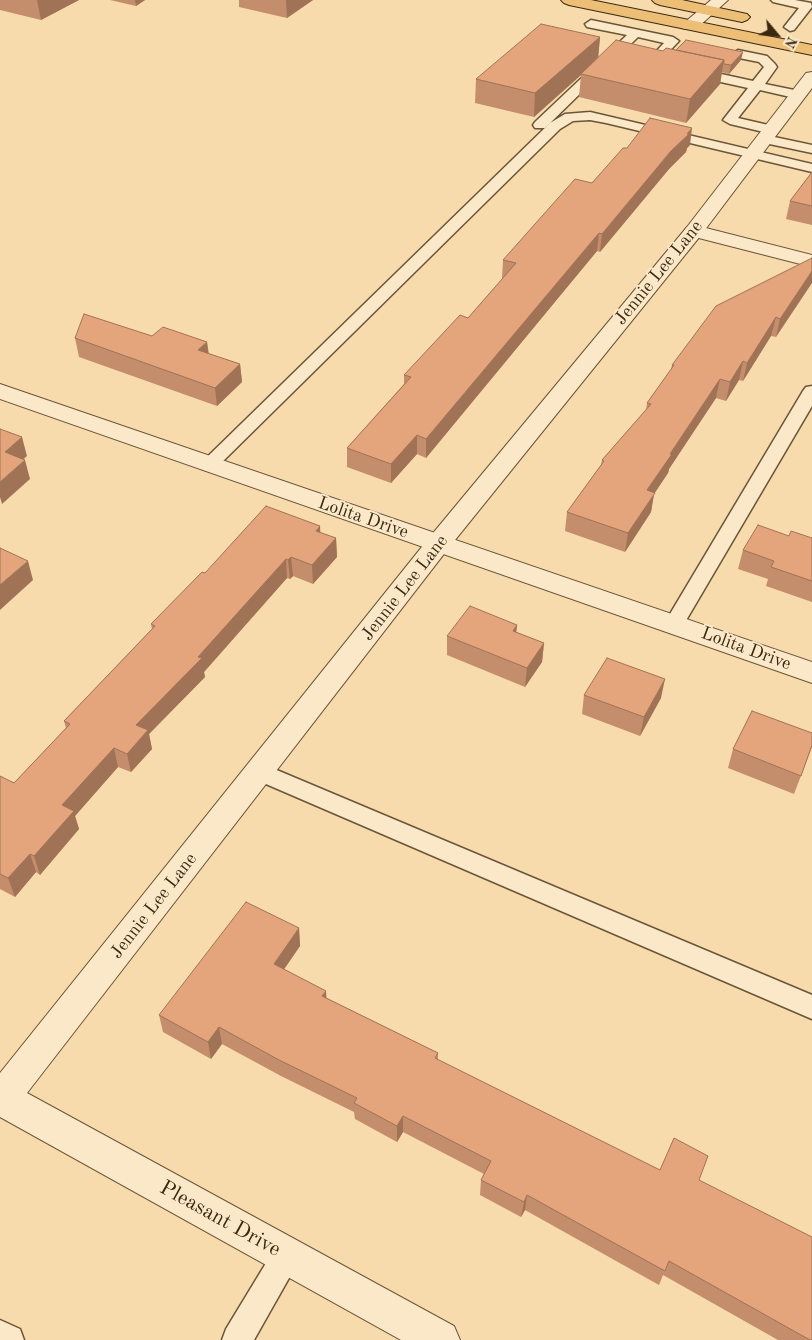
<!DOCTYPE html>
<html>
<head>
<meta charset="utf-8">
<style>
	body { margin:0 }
	#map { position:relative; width:812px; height:1340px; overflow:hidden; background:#f8dbac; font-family:"Old Standard TT",serif }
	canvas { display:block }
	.north { position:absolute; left:752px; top:10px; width:50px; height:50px; -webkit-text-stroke:4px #fae8c9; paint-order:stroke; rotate:118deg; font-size:14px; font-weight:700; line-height:20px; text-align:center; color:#3a2810 }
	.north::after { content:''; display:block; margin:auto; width:18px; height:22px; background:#3a2810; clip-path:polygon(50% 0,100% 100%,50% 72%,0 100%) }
</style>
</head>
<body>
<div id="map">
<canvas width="812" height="1340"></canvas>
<div class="north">N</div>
</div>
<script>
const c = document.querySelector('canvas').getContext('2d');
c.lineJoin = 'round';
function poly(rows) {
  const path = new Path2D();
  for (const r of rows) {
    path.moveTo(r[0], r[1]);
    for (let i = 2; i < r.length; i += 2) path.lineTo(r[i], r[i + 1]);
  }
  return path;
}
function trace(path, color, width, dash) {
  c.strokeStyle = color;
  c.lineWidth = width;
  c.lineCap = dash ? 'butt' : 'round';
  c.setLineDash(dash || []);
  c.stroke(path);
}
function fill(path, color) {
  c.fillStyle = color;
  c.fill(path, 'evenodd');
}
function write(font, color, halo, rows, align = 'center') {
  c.font = font + ' "Old Standard TT",serif';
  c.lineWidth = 4;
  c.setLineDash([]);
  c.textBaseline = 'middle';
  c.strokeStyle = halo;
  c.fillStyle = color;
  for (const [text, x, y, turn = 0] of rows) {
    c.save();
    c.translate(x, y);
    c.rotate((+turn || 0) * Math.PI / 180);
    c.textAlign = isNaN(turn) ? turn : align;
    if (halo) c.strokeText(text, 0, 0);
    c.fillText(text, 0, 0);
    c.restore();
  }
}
const service = poly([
	[771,0,795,0,811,3,812,7,794,30,790,31,784,27,799,8,773,2,771,0],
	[591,20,673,37,679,41,660,61,663,64,661,67,657,68,647,66,645,63,664,43,638,37,545,128,535,128,533,125,535,122,627,35,587,27,585,24,591,20],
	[738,50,767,56,775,64,777,67,765,84,804,92,806,95,799,99,760,90,738,118,777,127,779,130,777,133,772,134,730,124,723,120,748,88,689,75,688,72,694,68,753,81,764,67,759,62,734,57,732,54,738,50],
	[590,112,812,164,812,172,606,123,590,120,573,121,560,129,215,469,209,471,203,469,200,465,203,461,550,123,565,114,590,112],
	[765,135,812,145,812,153,760,142,758,139,760,136,765,135],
	[812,386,812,406,681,629,674,631,667,629,664,624,667,619,803,391,806,387,812,386],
	[260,763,812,995,812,1019,252,778,249,772,252,766,260,763],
	[287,1240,297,1245,302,1255,254,1340,222,1340,226,1329,277,1245,287,1240],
	[0,1320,20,1329,24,1340,0,1340,0,1320]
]);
const minor = poly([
	[711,0,728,0,696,29,684,29,682,26,684,23,711,0],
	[694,225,812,255,812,267,687,235,684,231,687,227,694,225],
	[0,384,812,662,812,683,0,399,0,384]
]);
const tertiary = poly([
	[812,72,812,88,701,235,447,550,27,1093,454,1326,460,1340,401,1340,0,1117,0,1073,429,538,687,227,806,73,812,72]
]);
const primary = poly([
	[561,0,591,0,812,45,812,55,569,5,564,3,561,0],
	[652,0,682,0,747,14,750,17,747,20,742,22,660,5,655,3,652,0]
]);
trace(service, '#6a5537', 3);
trace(minor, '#6a5537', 2);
trace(tertiary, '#6a5537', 2);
trace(primary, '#3a2810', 2);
fill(service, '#fae8c9');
fill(minor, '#fae8c9');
fill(tertiary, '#fae8c9');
fill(primary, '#ecbe76');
fill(poly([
	[0,0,79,0,41,20,0,10],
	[110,0,145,0,136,6],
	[239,0,313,0,287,18,239,7],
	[600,37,598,57,663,51,676,50,741,60,729,74,722,72,720,84,686,123,579,97,581,75,534,117,475,103,476,79],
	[690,145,687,148,686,152,669,169,600,252,597,251,426,458,417,454,391,483,347,467,347,448,404,384,404,375,468,318,503,278,502,278,503,260,592,183,627,148],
	[812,172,812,225,786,219,790,201],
	[812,258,776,337,771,336,743,381,739,380,726,401,716,398,669,469,668,473,654,494,651,512,625,552,565,531,567,512,601,465,602,460,646,410,647,403,671,370,672,365],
	[75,338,207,342,209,354,240,364,242,382,217,406,79,357],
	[321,533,336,538,337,557,313,584,293,576,290,579,287,578,204,672,205,677,149,734,152,749,131,772,118,767,75,816,79,829,40,875,36,872,15,897,0,889,0,776,14,783,66,728,64,721,152,629,151,624,205,573],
	[789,536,812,538,812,602,766,586,768,579,738,569,743,550],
	[517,625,516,632,544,643,542,662,525,687,447,655,447,636],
	[584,695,661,698,640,736,582,714],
	[812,747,794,794,728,768,733,749],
	[299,928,300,946,284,969,326,998,438,1053,438,1060,660,1170,699,1180,812,1340,778,1340,663,1275,659,1285,525,1210,521,1217,480,1195,481,1180,484,1174,403,1132,397,1142,355,1119,354,1112,281,1076,222,1044,211,1059,163,1032,159,1015]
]), '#c48d6b');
fill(poly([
	[37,0,79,0,41,20],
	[135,0,145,0,136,6],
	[286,0,313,0,287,18],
	[600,37,598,60,581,74,581,75,534,117,535,93],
	[743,52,741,60,729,74,731,65],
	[724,60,720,84,686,123,690,99],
	[692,128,690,145,687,148,686,152,669,169,600,252,602,234,671,151],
	[599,233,597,251,426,458,426,439],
	[812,271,812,283,776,337,780,319],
	[776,317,771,336,743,381,747,363],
	[207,342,209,360,198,350],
	[743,361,739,380,726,401,730,382],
	[240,364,242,382,217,406,215,388],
	[720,379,716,398,669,469,668,473,654,494,651,512,625,552,628,533,647,490,670,454],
	[417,435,417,454,391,483,391,464],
	[22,437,27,456,10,471,5,452],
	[25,460,30,479,2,504,0,497,0,482],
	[320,526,321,545,316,531],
	[336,538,337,557,313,584,312,565],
	[291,557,293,576,290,579,288,560],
	[286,559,287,578,204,672,205,677,149,734,152,749,131,772,127,754,136,725],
	[28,561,33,580,0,610,0,585],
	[517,625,515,644,513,631],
	[544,643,542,662,525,687,527,668],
	[665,679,661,698,640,736,644,717],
	[114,748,118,767,75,816,79,829,40,875,34,856,62,805],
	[30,854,36,872,15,897,8,878],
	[299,928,300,946,276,981,274,964],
	[326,991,327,1008,322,996],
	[219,1027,222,1044,211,1059,208,1042],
	[403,1116,403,1132,397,1142,397,1126],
	[527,1195,525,1210,521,1217,524,1202]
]), '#a07357');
const building = poly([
	[541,24,600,37,535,93,476,79,541,24],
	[616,40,663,51,666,48,724,60,690,99,581,74,616,40],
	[686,40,743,52,731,65,724,64,724,60,676,50,686,40],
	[650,118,692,128,687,134,689,134,671,151,602,234,599,233,426,439,417,435,391,464,347,448,411,377,404,375,460,315,468,318,516,263,503,260,575,179,592,183,623,148,627,148,650,118],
	[812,172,812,206,790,201,812,172],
	[812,258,812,271,780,319,776,317,747,363,743,361,730,382,720,379,670,454,672,454,647,490,655,493,628,533,567,512,604,461,602,460,651,404,647,403,674,365,672,365,716,306,812,258],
	[84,314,152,336,163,327,207,342,198,350,240,364,215,388,75,338,84,314],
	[0,429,22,437,5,452,25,460,0,482,0,429],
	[266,506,320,526,316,531,336,538,312,565,291,557,288,560,286,559,198,657,202,658,136,725,148,730,127,754,114,748,62,805,74,811,34,856,30,854,8,878,0,874,0,776,14,783,70,724,64,721,155,626,151,624,202,572,205,573,266,506],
	[758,525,789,536,791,531,812,538,812,581,771,567,774,561,743,550,758,525],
	[0,548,28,561,0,585,0,548],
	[470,606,517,625,513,631,544,643,527,668,447,636,470,606],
	[607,658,665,679,644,717,584,695,607,658],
	[752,711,812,733,812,745,801,776,733,749,752,711],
	[246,902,299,928,274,964,326,991,322,996,438,1053,435,1058,660,1170,674,1138,708,1156,699,1180,812,1237,812,1340,810,1340,669,1261,665,1271,527,1195,524,1202,481,1180,491,1161,403,1116,397,1126,354,1103,357,1098,279,1060,219,1027,208,1042,159,1015,246,902]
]);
fill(building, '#e4a47c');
trace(building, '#a07357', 1);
write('18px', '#3a2810', '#fae8c9', [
	["Jennie Lee Lane",659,273,-51],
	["Lolita Drive",363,518,19],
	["Jennie Lee Lane",405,588,-52],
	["Lolita Drive",746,649,20],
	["Jennie Lee Lane",154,906,-52]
]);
write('21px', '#3a2810', '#fae8c9', [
	["Pleasant Drive",220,1219,29]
]);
</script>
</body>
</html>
